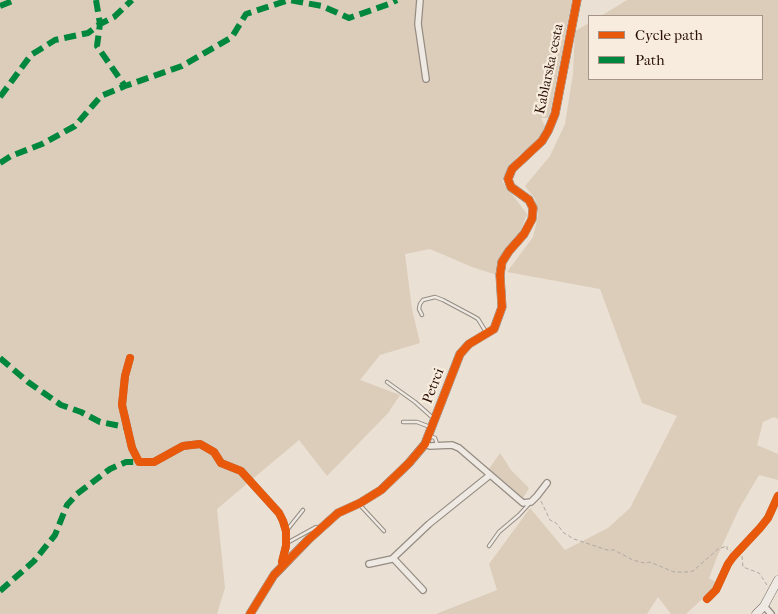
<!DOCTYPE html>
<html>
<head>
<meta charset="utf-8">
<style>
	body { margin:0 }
	#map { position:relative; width:778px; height:614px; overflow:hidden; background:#eae0d3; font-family:"IM FELL French Canon",serif }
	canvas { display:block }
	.legend { position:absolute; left:588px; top:15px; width:175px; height:65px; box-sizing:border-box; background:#f7ecdd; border:1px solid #a49386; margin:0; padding:6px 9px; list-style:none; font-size:15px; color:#280e04 }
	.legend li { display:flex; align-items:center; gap:10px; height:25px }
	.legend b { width:25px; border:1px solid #a49386 }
</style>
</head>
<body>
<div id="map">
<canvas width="778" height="614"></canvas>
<ul class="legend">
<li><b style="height:6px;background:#e8590c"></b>Cycle path</li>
<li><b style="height:6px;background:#00873e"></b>Path</li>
</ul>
</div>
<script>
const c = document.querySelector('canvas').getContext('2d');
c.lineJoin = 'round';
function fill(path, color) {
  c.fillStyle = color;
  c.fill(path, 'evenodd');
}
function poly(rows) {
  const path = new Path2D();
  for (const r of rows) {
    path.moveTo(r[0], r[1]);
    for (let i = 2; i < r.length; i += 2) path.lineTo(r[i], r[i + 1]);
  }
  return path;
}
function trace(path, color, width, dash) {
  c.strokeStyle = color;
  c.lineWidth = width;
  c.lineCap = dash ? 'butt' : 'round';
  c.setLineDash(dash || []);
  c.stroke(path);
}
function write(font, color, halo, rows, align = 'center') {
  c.font = font + ' "IM FELL French Canon",serif';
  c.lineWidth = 4.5;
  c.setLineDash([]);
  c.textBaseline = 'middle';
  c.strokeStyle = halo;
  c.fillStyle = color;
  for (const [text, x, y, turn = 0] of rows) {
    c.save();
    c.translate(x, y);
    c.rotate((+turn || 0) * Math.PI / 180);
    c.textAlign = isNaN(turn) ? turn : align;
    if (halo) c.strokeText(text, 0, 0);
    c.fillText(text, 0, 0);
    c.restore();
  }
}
fill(poly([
	[0,0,572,0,549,118,541,118,546,128,534,144,517,157,502,181,527,214,518,237,499,259,497,275,472,267,430,249,405,254,412,309,420,343,380,355,360,380,400,395,388,413,327,476,299,440,217,509,225,588,217,614,0,614],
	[627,0,778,0,778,419,774,417,763,422,757,445,778,454,778,480,759,475,739,509,717,557,709,578,717,583,716,586,686,614,671,614,658,597,647,614,436,614,497,590,489,564,530,508,565,550,608,528,630,508,677,416,642,403,600,289,507,272,533,237,538,216,535,199,525,186,550,156,565,124,573,74,575,31,589,23,589,79,762,79,762,16,601,16],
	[500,453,511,470,529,488,523,498,489,469]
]), '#dccdbb');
const lane = poly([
	[422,315,419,309,420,304,423,300,435,297,443,300,473,316,478,319,486,332],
	[387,382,415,402,433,418],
	[403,422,417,422,430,427],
	[430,436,435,438,437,444],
	[359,504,384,531],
	[287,530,303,510],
	[287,543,316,527],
	[489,546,499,532,519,515,529,504]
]);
const street = poly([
	[420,0,418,24,426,79],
	[130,358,125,376,122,405,132,448,139,462,154,462,183,446,200,444,214,452,221,463,241,471,279,513,283,521,286,531,286,546,282,562,283,565],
	[425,444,430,446,452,445,459,448,523,503,531,502,537,496,547,483],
	[393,558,423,590],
	[369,564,392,559,429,524,490,475],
	[707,599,716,590,728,564,733,557,760,528,768,518,778,496],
	[764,606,771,614]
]);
const secondary = poly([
	[250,614,274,575,308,540,338,513,360,503,381,490,409,463,425,444,460,354,469,344,494,329,502,307,500,275,502,262,509,251,524,234,532,219,533,208,529,200,511,187,508,179,512,169,542,141,548,131,555,114,577,0],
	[756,614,764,606,778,580]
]);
trace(lane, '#958c83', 4.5);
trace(street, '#958c83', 8);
trace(secondary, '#796f68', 9);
trace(poly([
	[541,501,550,520,556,523,564,533,574,539,607,550,614,550,633,560,644,563,650,562,674,572,686,572,693,571,718,549,727,546,727,549,731,551],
	[742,556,743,567,759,573,767,585]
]), '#b0a9a3', 1, [4, 2.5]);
trace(lane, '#eee9e2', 2.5);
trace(street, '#eee9e2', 5.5);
trace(secondary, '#eee9e2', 8);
trace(poly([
	[96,0,100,24,97,46,125,86,182,66,232,37,246,14,289,0,322,6,349,18,389,4,397,0],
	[0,6,15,0],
	[0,97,31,55,55,40,88,33,100,24,114,17,132,0],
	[0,163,11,156,42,144,75,126,101,96,125,86],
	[0,358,28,382,61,405,81,412,100,422,126,427],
	[0,591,34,561,55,535,67,505,77,494,110,469,126,462,139,462]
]), '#00873e', 6, [12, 6]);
trace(poly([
	[130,358,125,376,122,405,132,448,139,462,154,462,183,446,200,444,214,452,221,463,241,471,279,513,283,521,286,531,286,546,282,562,283,565],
	[707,599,716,590,728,564,733,557,760,528,768,518,778,496],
	[250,614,274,575,308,540,338,513,360,503,381,490,409,463,425,444,460,354,469,344,494,329,502,307,500,275,502,262,509,251,524,234,532,219,533,208,529,200,511,187,508,179,512,169,542,141,548,131,555,114,577,0]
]), '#e8590c', 8);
write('14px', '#280e04', '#f7ecdd', [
	["Kablarska cesta",550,69,-78],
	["Petrci",434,386,-69]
]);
</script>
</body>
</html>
